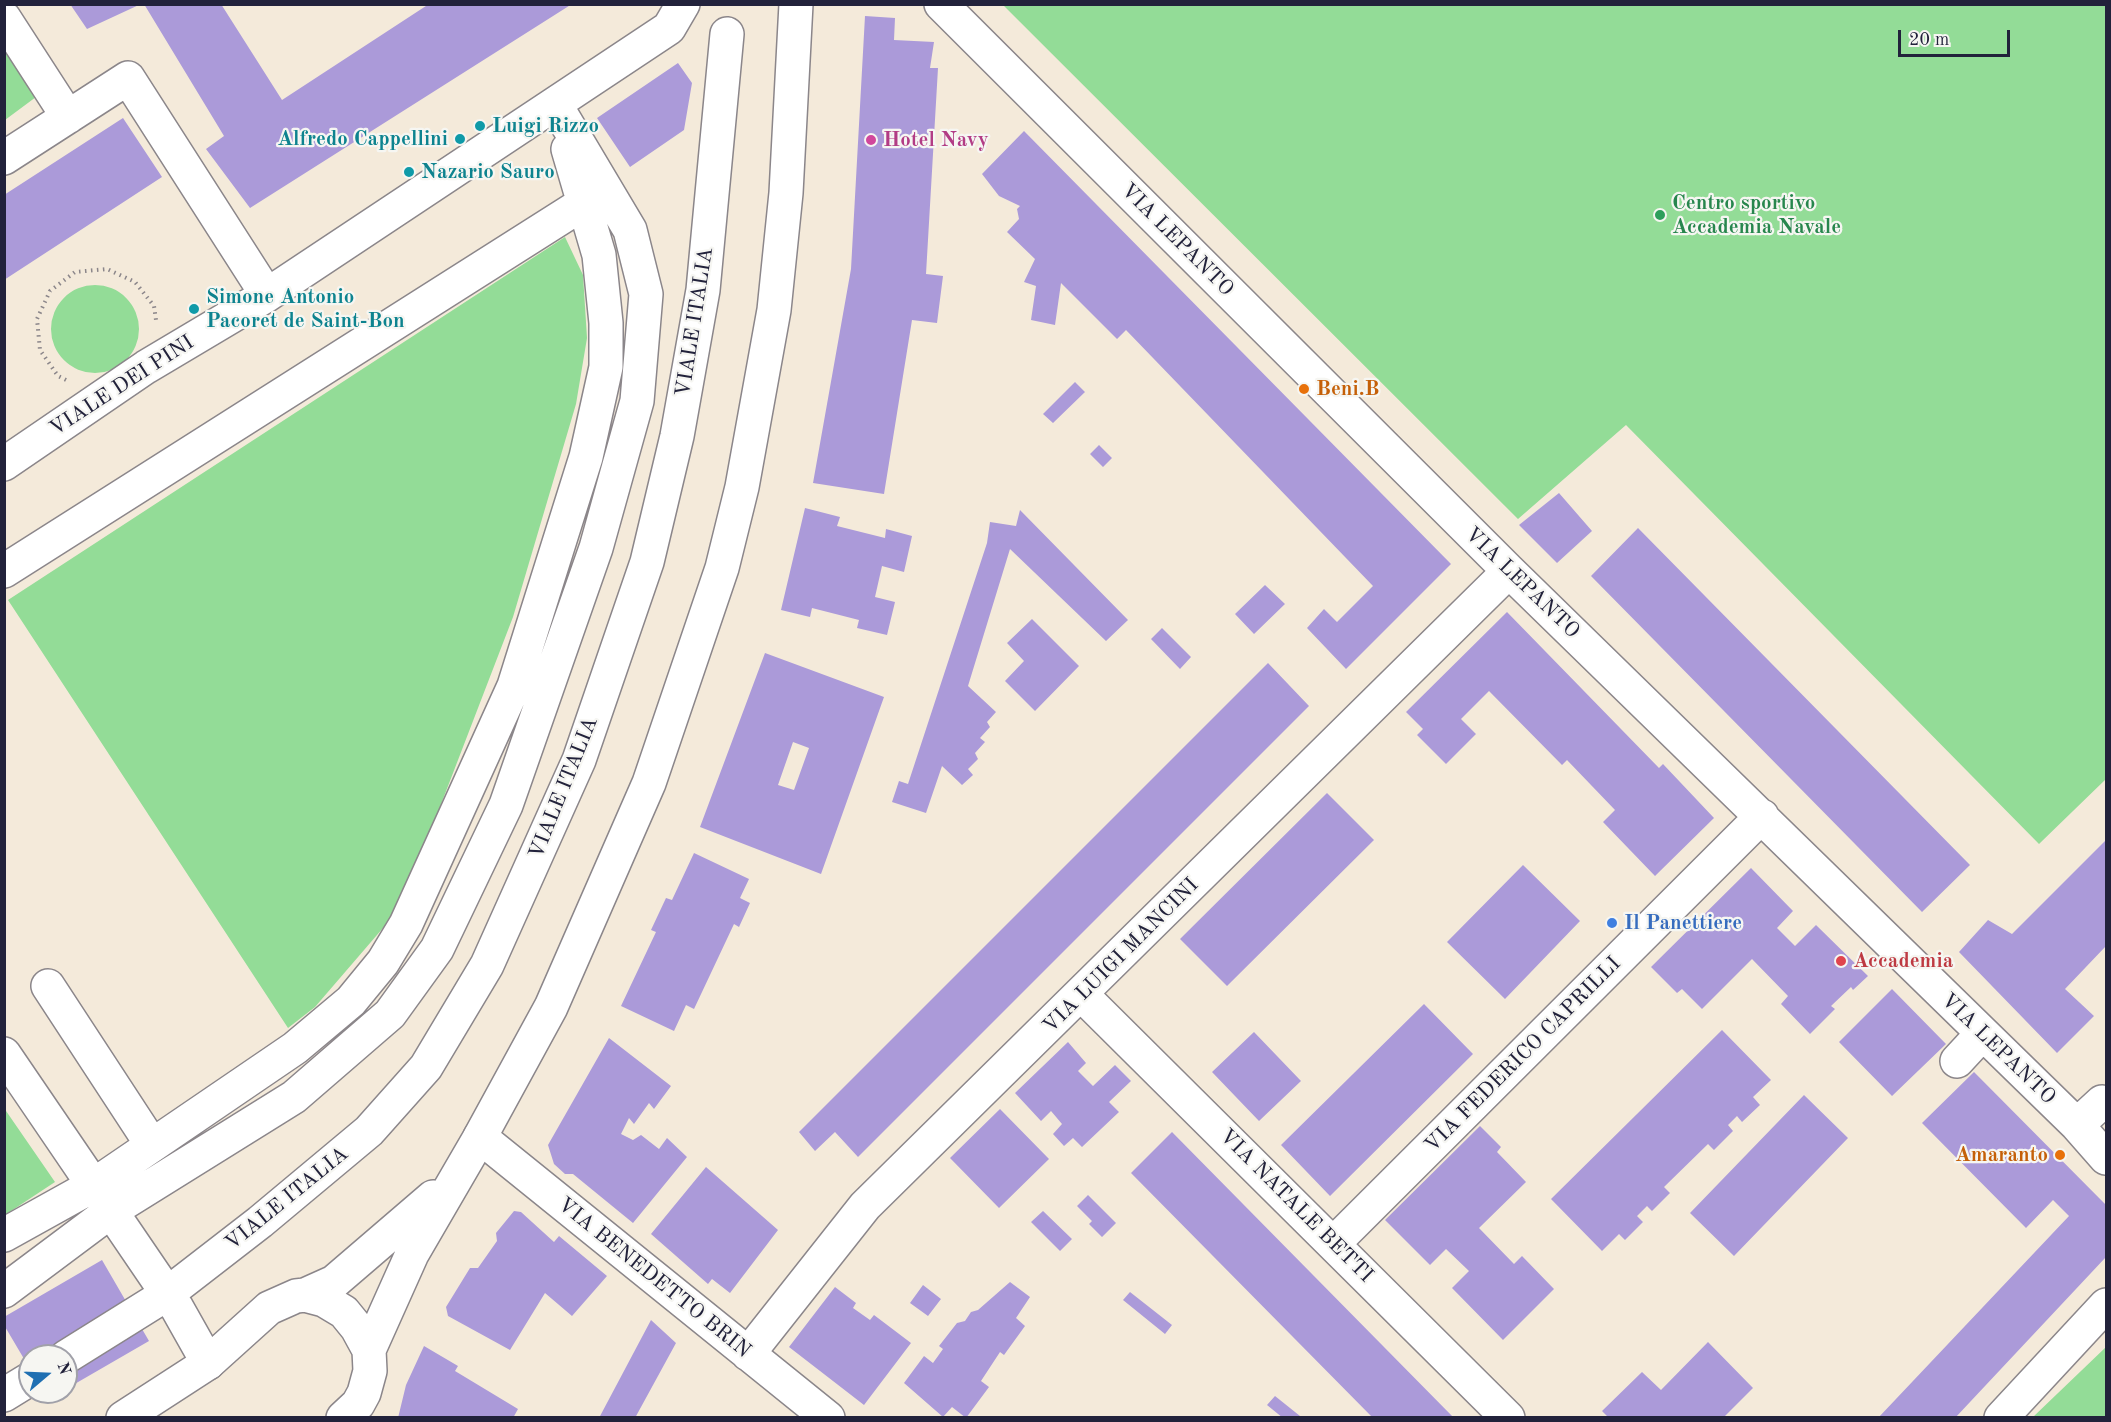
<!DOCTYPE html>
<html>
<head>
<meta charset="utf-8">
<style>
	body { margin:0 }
	#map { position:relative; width:2111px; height:1422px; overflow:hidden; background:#f4eada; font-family:"Old Standard TT",serif }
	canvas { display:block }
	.frame { position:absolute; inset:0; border:6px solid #22223b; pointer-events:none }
	.north { position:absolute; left:18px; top:1344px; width:60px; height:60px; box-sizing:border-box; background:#f6f6f2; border:2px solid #a1a1a9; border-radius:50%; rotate:71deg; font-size:16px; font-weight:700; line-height:24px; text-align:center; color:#22223b }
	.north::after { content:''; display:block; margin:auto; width:21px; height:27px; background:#1f6fb2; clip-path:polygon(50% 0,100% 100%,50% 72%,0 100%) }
	.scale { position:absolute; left:1898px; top:30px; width:112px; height:27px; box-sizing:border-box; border:3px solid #22223b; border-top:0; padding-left:8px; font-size:18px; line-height:21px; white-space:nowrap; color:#22223b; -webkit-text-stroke:4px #f6f6f2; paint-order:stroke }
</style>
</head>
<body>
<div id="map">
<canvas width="2111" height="1422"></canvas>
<div class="frame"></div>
<div class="north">N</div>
<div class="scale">20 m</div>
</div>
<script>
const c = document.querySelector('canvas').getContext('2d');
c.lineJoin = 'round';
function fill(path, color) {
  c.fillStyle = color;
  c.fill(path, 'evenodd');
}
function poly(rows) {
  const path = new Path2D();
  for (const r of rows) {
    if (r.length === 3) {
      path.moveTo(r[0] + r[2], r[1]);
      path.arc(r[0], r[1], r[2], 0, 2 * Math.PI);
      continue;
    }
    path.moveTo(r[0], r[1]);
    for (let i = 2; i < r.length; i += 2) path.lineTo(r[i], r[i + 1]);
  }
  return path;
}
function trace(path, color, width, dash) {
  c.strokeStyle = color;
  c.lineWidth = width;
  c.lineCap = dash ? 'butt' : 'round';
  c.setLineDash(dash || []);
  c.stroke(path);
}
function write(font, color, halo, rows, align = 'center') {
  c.font = font + ' "Old Standard TT",serif';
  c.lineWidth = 4.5;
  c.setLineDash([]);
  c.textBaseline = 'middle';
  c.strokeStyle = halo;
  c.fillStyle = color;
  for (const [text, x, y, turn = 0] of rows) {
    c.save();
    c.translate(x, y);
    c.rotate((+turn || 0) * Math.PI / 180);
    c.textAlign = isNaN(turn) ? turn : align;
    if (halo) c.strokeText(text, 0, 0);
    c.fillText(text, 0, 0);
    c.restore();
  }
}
fill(poly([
	[1003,5,2106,5,2106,779,2039,844,1626,425,1518,519],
	[4,45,36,97,5,120,4,120],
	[565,237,583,275,587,338,576,404,513,617,418,864,389,921,315,1007,288,1028,8,600],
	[95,329,44],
	[4,1108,55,1182,5,1215,4,1215],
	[2106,1347,2106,1417,2033,1417]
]), '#93dc97');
fill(poly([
	[70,4,141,4,87,29],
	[144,4,221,4,282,100,429,4,572,4,250,208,206,149,224,136],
	[865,16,895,18,894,40,934,42,930,68,938,68,926,274,943,276,937,323,912,320,884,494,813,483,851,269],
	[678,63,692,83,684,130,630,167,597,118],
	[123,118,162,177,4,280,4,195],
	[1024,131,1451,564,1346,669,1307,628,1324,609,1337,622,1373,586,1126,330,1117,339,1061,283,1055,325,1031,320,1036,286,1024,282,1035,259,1007,232,1019,219,1017,209,1020,206,999,196,982,174],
	[1075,382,1085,392,1053,423,1043,414],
	[1099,445,1112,458,1103,467,1090,454],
	[1559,493,1592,531,1557,563,1519,525],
	[805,508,840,517,837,526,885,538,886,529,912,536,904,572,882,566,875,597,895,602,887,635,857,628,859,620,812,608,810,617,781,610],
	[1020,510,1128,620,1106,641,1010,549,968,686,996,712,987,722,990,727,980,738,985,742,975,753,978,759,968,769,973,775,962,785,942,766,926,813,892,802,899,781,908,784,987,543,990,522,1016,526],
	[1638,528,1970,865,1922,912,1591,576],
	[1265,585,1285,604,1254,634,1235,614],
	[1507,612,1659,768,1663,764,1714,818,1655,876,1603,822,1615,810,1567,760,1562,765,1489,691,1461,719,1476,734,1446,764,1417,735,1423,729,1406,712],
	[1032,619,1079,666,1035,711,1005,681,1024,661,1007,643],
	[1162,628,1191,657,1180,669,1151,639],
	[765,653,884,697,821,874,700,827],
	[793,742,809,748,794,790,778,785],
	[1268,663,1309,706,858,1157,835,1132,815,1151,799,1132],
	[1327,793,1374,840,1227,986,1180,939],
	[2106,840,2106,946,2065,989,2094,1016,2057,1053,1959,952,1988,920,2012,934],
	[694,853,749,879,740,898,750,903,739,927,734,924,694,1009,686,1005,674,1031,621,1006,656,932,651,930,666,898,672,900],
	[1523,865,1580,921,1505,999,1447,942],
	[1751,868,1793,911,1777,928,1795,946,1816,925,1868,976,1853,990,1851,987,1831,1006,1835,1009,1810,1034,1781,1004,1788,996,1752,959,1702,1009,1682,989,1677,993,1651,967],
	[1892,989,1946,1044,1892,1096,1839,1042],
	[1424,1004,1473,1054,1330,1196,1281,1145],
	[1722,1030,1771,1080,1753,1097,1760,1105,1742,1122,1737,1116,1728,1125,1733,1131,1714,1150,1708,1144,1664,1187,1670,1193,1652,1211,1647,1206,1637,1216,1643,1222,1625,1240,1619,1234,1602,1251,1551,1199],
	[1254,1032,1301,1081,1259,1121,1212,1072],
	[609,1038,671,1086,654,1109,649,1103,634,1124,629,1118,621,1134,633,1140,641,1135,659,1149,667,1138,687,1157,633,1223,573,1174,565,1174,554,1164,548,1145],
	[1068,1042,1086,1063,1078,1071,1093,1086,1115,1065,1131,1081,1109,1102,1119,1112,1082,1147,1073,1138,1064,1146,1053,1134,1062,1124,1051,1111,1041,1121,1015,1093],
	[1974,1072,2106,1205,2106,1257,1955,1418,1878,1418,2069,1216,2053,1200,2026,1228,1922,1123],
	[1804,1095,1848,1138,1734,1256,1690,1213],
	[1000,1109,1049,1159,999,1208,950,1158],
	[1480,1126,1501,1147,1497,1152,1526,1182,1479,1228,1514,1264,1522,1256,1554,1289,1503,1340,1452,1288,1469,1271,1446,1249,1430,1265,1385,1220],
	[1172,1132,1454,1418,1373,1418,1131,1173],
	[706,1167,778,1230,730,1293,712,1279,708,1284,651,1234],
	[1088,1195,1116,1223,1102,1237,1089,1224,1092,1221,1077,1206],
	[514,1211,521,1212,554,1242,559,1236,607,1276,572,1316,545,1293,510,1350,448,1316,446,1307,470,1268,478,1268,497,1241,496,1233],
	[1043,1211,1072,1239,1060,1251,1031,1222],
	[102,1260,149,1341,66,1389,66,1356,30,1356,30,1369,4,1325,4,1317],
	[1010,1282,1030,1297,1016,1318,1025,1326,1004,1355,1000,1352,981,1381,989,1387,966,1418,952,1407,943,1417,904,1383,924,1356,933,1363,943,1349,939,1346,957,1323,965,1321,971,1312,978,1310],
	[923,1285,941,1299,928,1316,910,1303],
	[835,1287,856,1303,853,1308,870,1320,874,1315,911,1343,864,1405,789,1347],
	[1130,1292,1172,1325,1165,1334,1123,1300],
	[651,1320,676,1343,635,1418,599,1418],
	[1708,1342,1753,1388,1723,1418,1609,1418,1602,1411,1642,1372,1661,1390],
	[424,1346,458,1366,455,1371,518,1409,513,1418,398,1418,406,1385],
	[1275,1396,1300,1416,1298,1418,1283,1418,1267,1405]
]), '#ab9ad9');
const minor = poly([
	[941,4,1509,571,2077,1125,2106,1158],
	[4,18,68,117],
	[4,158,128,78,267,295],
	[4,464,146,367,267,295,669,28,683,4],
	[4,571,584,203],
	[48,986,152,1145],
	[1082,995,1508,1418],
	[4,1054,177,1308,208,1363],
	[1957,1061,1982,1034],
	[2077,1125,2102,1102],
	[480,1137,828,1418],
	[4,1235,94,1185,295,1048,351,1001,383,962,406,924,514,686,586,457,606,367,606,323,599,255,568,149],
	[1334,1243,1762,816],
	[4,1291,111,1211,294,1097,390,1014,437,949,506,805,596,548,637,401,646,294,630,230,555,104],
	[748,1354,865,1206,1509,571],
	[66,1357,167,1294,260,1222,369,1131,426,1067,487,965,579,760,647,562,677,436,703,290,727,34],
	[4,1395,30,1379],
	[2001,1418,2106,1305]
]);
const major = poly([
	[305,1295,334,1282,433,1197],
	[369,1350,412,1254,480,1137,551,1007,649,783,722,568,742,487,774,310,786,193,796,4],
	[123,1418,208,1363,269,1308,296,1296,305,1295,324,1300,344,1312,357,1328,369,1350,370,1371,364,1393,358,1404,343,1418]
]);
trace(minor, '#8b868a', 36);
trace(major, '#8b868a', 36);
trace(poly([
	[66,380,58,376,40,350,37,319,50,291,75,272,107,269,135,282,154,306,156,320]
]), '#8b868a', 4, [1.5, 4.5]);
trace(minor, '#fff', 33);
trace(major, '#fff', 33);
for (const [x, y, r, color] of [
	[480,126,6,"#0f9aa8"],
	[460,139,6,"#0f9aa8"],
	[871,140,6,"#d1479c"],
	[409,172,6,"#0f9aa8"],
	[1660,215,6,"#2e9e5b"],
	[194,309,6,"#0f9aa8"],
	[1304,389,6,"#e8710a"],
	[1612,923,6,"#3f7fe0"],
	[1841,961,6,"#e0444e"],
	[2060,1155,6,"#e8710a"]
]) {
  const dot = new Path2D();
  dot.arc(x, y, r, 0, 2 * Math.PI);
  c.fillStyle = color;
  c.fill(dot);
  trace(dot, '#f6f6f2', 2);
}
write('bold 21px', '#0d838f', '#f6f6f2', [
	["Luigi Rizzo",492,126],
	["Alfredo Cappellini",448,139,"right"],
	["Nazario Sauro",421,172],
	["Simone Antonio",206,297],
	["Pacoret de Saint-Bon",206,321]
], 'left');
write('bold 21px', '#b23c85', '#f6f6f2', [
	["Hotel Navy",883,140]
], 'left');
write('bold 21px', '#27864d', '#f6f6f2', [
	["Centro sportivo",1672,203],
	["Accademia Navale",1672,227]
], 'left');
write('21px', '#22223b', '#f6f6f2', [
	["VIA LEPANTO",1177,240,45],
	["VIALE ITALIA",695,322,-81],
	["VIALE DEI PINI",122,386,-33],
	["VIA LEPANTO",1522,583,44],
	["VIALE ITALIA",564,788,-68],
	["VIA LUIGI MANCINI",1121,956,-45],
	["VIA LEPANTO",1998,1049,44],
	["VIA FEDERICO CAPRILLI",1523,1055,-45],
	["VIALE ITALIA",287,1199,-39],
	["VIA NATALE BETTI",1296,1206,45],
	["VIA BENEDETTO BRIN",654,1278,39]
]);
write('bold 21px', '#c56008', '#f6f6f2', [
	["Beni.B",1316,389],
	["Amaranto",2048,1155,"right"]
], 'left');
write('bold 21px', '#366cbe', '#f6f6f2', [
	["Il Panettiere",1624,923]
], 'left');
write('bold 21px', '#be3a42', '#f6f6f2', [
	["Accademia",1853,961]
], 'left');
</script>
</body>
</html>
